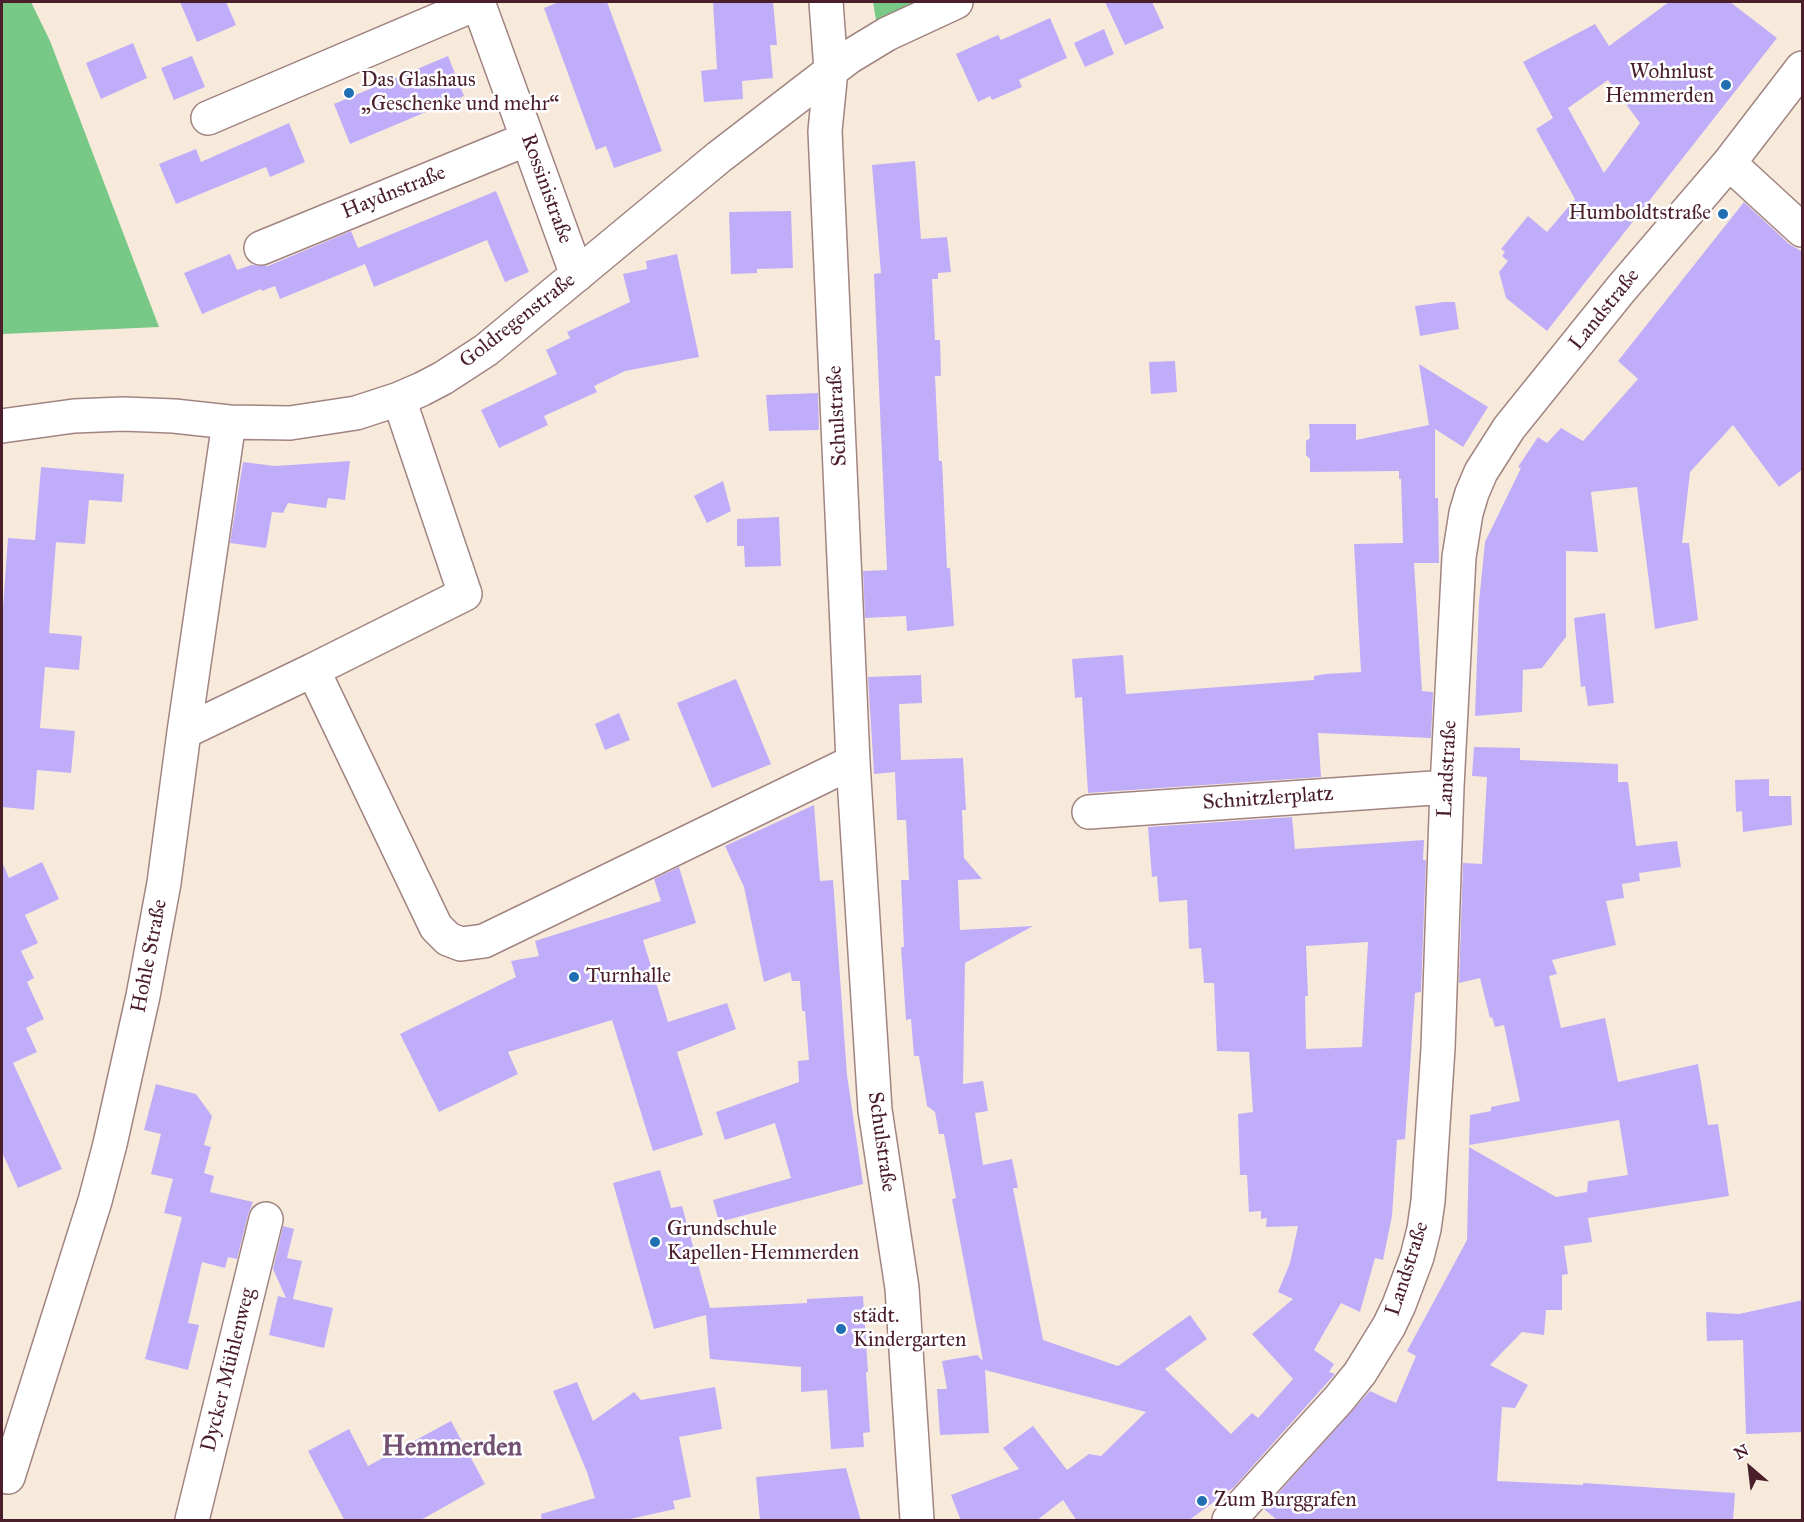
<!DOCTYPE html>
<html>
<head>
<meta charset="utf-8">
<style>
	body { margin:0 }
	#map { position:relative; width:1804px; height:1522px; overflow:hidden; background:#f8eada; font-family:"IM FELL Great Primer",serif }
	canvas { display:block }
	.frame { position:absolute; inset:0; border:3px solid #4a1f2b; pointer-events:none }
	.north { position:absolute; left:1720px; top:1438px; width:60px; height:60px; -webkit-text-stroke:4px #fff; paint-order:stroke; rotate:332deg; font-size:16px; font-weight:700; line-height:24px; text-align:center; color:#4a1f2b }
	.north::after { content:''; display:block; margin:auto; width:21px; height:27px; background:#4a1f2b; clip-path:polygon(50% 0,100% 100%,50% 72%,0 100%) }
</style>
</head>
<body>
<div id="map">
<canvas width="1804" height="1522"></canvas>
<div class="frame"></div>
<div class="north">N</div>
</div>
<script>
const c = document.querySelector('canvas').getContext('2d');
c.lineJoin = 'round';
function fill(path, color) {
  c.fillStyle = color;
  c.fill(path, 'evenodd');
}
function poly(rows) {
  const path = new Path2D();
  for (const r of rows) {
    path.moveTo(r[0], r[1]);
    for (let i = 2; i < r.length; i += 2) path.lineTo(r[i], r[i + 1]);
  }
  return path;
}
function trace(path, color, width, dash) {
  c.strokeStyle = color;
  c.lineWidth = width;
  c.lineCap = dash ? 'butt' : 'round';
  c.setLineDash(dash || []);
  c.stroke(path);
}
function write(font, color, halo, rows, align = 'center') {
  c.font = font + ' "IM FELL Great Primer",serif';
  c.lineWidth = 5;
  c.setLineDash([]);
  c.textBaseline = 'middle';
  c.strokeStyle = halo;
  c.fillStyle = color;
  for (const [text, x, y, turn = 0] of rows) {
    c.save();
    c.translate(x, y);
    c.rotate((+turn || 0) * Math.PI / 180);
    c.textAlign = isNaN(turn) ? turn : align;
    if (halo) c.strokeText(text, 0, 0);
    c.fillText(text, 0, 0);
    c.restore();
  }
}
fill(poly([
	[2,2,31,2,50,41,159,327,2,334],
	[873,2,931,2,877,26]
]), '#78c888');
fill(poly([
	[180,2,226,2,236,25,197,42],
	[559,2,607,2,662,151,614,168,606,146,596,150,544,8],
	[713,2,773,2,777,45,770,45,773,78,742,81,743,99,704,102,701,71,717,69],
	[1105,2,1152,2,1164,28,1125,45],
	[1669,2,1730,2,1777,38,1547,331,1506,298,1499,272,1508,261,1502,256,1505,252,1501,249,1528,216,1547,232,1575,199,1536,129,1553,118,1523,62,1595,24,1609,46],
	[1608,80,1640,123,1604,173,1568,108],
	[1050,18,1067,58,1019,80,1022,87,992,100,990,96,978,102,956,54,998,35,1001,40],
	[1104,29,1114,54,1085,67,1074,43],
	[133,43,147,78,101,99,86,63],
	[192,56,205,87,174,100,161,68],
	[448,56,464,96,350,144,334,104],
	[289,123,305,162,270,177,266,167,176,204,159,164,196,149,201,162],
	[915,161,921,239,947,237,951,272,938,273,938,279,932,279,935,340,940,340,941,376,935,376,939,461,942,461,947,568,950,568,954,626,907,631,906,616,865,618,863,571,887,570,874,274,881,273,872,165],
	[496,191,529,272,505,282,487,240,374,287,365,264,280,299,275,286,262,291,261,289,202,314,184,273,230,254,237,270,251,265,268,266,351,231,358,248],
	[1744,202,1789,244,1803,252,1803,469,1779,487,1733,425,1690,472,1682,543,1689,543,1698,620,1655,629,1637,487,1591,492,1598,552,1566,551,1566,637,1542,668,1523,670,1522,712,1475,716,1479,602,1485,542,1521,468,1518,467,1538,437,1547,443,1561,428,1583,441,1638,379,1618,361],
	[791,211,793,268,757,269,757,273,731,274,729,212],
	[677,254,699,357,625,371,594,386,597,392,544,416,548,425,499,448,481,410,557,374,546,350,570,338,567,332,630,302,623,274,647,269,646,261],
	[1444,302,1455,302,1459,329,1420,336,1415,306],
	[1175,361,1177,392,1151,394,1149,362],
	[1419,364,1488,407,1463,447,1435,429,1435,498,1438,498,1439,563,1414,563,1422,691,1433,692,1431,738,1318,733,1321,777,1088,793,1082,697,1075,698,1072,659,1123,655,1126,694,1314,680,1314,676,1325,674,1361,672,1354,544,1403,543,1401,479,1399,479,1399,471,1310,472,1310,459,1306,455,1306,441,1310,438,1309,424,1356,424,1356,440,1429,425],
	[818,393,819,430,769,431,766,395],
	[350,461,345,500,328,498,326,508,288,503,283,513,272,512,266,548,230,543,243,462,275,466],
	[41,467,124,474,122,502,89,500,85,544,53,542,56,542,49,633,82,636,79,670,45,667,40,728,75,731,71,773,37,770,34,810,2,807,2,622,8,538,35,540],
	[723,481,731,511,707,523,694,496],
	[779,517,781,566,745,567,744,546,737,546,737,519],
	[1605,613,1614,703,1588,706,1585,686,1581,687,1574,618],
	[921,675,922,703,899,704,901,760,963,758,966,810,962,810,964,858,982,879,958,880,960,930,1033,926,965,963,963,1084,983,1081,988,1111,975,1113,983,1165,1012,1159,1018,1188,1013,1188,1043,1340,1118,1366,1190,1315,1207,1339,1165,1369,1231,1434,1252,1413,1258,1418,1293,1379,1252,1334,1293,1299,1278,1292,1290,1263,1298,1226,1266,1227,1267,1218,1261,1219,1261,1211,1249,1212,1247,1175,1240,1175,1238,1114,1253,1112,1249,1052,1217,1051,1214,983,1204,983,1201,948,1189,949,1187,900,1159,902,1157,876,1152,877,1148,827,1292,817,1295,849,1424,840,1423,860,1426,860,1421,992,1415,993,1405,1139,1397,1140,1392,1216,1383,1260,1375,1258,1360,1312,1341,1303,1314,1350,1334,1364,1329,1372,1335,1374,1234,1487,1188,1521,1077,1521,1063,1500,1036,1521,961,1521,951,1495,1019,1469,1003,1448,1033,1426,1067,1470,1089,1454,1101,1456,1146,1412,985,1370,989,1433,940,1435,937,1389,947,1389,942,1361,977,1355,983,1361,952,1199,956,1198,944,1134,939,1134,935,1112,927,1106,919,1056,914,1056,911,1019,906,1020,901,947,904,947,901,880,909,880,906,820,897,820,895,772,874,774,868,677],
	[1368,942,1362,1047,1306,1049,1305,996,1308,996,1306,946],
	[736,679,771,764,712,788,677,703],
	[619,713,630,740,605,750,595,724],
	[1474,747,1520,748,1520,760,1618,764,1618,782,1628,782,1636,846,1677,841,1681,867,1639,873,1640,881,1622,884,1624,898,1606,901,1616,945,1552,960,1557,974,1549,976,1561,1028,1605,1018,1618,1082,1698,1064,1708,1125,1718,1124,1729,1196,1588,1218,1592,1242,1564,1246,1568,1274,1562,1275,1562,1310,1546,1310,1544,1335,1522,1332,1490,1365,1528,1385,1515,1408,1502,1407,1497,1481,1583,1485,1583,1483,1735,1493,1733,1521,1278,1521,1264,1509,1370,1391,1396,1403,1416,1356,1407,1351,1467,1240,1469,1147,1556,1197,1587,1192,1588,1181,1628,1175,1619,1120,1469,1145,1470,1115,1491,1111,1491,1107,1520,1101,1504,1025,1495,1027,1492,1017,1490,1018,1480,978,1459,983,1463,863,1482,864,1487,777,1472,776],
	[1769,779,1769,796,1791,796,1792,825,1743,832,1742,811,1736,812,1735,780],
	[814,805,820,881,833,880,847,1075,863,1184,719,1222,713,1200,791,1178,775,1123,725,1140,716,1112,799,1082,798,1061,809,1060,805,1011,802,1011,800,981,792,981,790,972,764,982,744,887,725,846],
	[2,862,9,878,42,862,59,899,25,915,38,943,21,951,34,978,27,982,44,1019,26,1028,37,1052,13,1063,62,1169,18,1188,2,1152],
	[679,867,696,923,643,940,668,1022,727,1003,736,1029,677,1052,703,1135,653,1151,612,1020,508,1052,518,1074,439,1112,400,1034,516,977,511,961,539,956,535,941,661,901,654,879],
	[156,1084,196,1094,212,1116,204,1145,211,1147,204,1173,214,1176,210,1192,253,1202,248,1215,237,1259,228,1257,225,1268,202,1262,188,1323,199,1325,188,1370,145,1359,182,1217,164,1213,173,1179,151,1174,161,1134,144,1130],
	[660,1170,671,1208,682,1206,710,1308,807,1303,807,1299,863,1296,868,1372,866,1372,870,1432,863,1433,864,1447,831,1449,827,1390,801,1392,801,1367,710,1359,706,1315,654,1329,613,1183],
	[283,1226,294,1229,287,1258,302,1261,293,1299,333,1308,324,1348,269,1335,278,1296,286,1298,273,1269],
	[1803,1300,1803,1432,1746,1434,1743,1340,1707,1341,1706,1312,1739,1314],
	[577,1382,593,1421,634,1392,641,1400,715,1387,722,1429,679,1437,691,1497,673,1501,675,1509,621,1521,542,1521,541,1514,595,1498,587,1472,553,1391],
	[451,1421,485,1484,419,1521,345,1521,308,1451,349,1429,368,1466],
	[846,1468,861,1521,760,1521,756,1477]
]), '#c0adfa');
const minor = poly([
	[478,2,577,275],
	[826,2,831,70,825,131,853,762,875,1110,902,1288,917,1520],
	[208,118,478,3],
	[1729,163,1802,230],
	[261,248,527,139],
	[2,426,74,416,123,414,174,416,229,422,290,423,356,413,399,399,422,389,443,378,486,350,719,157,849,57,887,34,956,2],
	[313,670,465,594,399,399],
	[184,732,313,670,436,927,448,939,461,944,484,941,853,762],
	[1089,812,1447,787],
	[8,1477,95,1201,110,1144,143,996,164,883,184,732,229,422],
	[192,1520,266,1219],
	[1229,1520,1339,1399,1360,1373,1389,1326,1399,1305,1417,1257,1424,1229,1428,1201,1438,1048,1447,787,1459,557,1466,513,1472,493,1481,472,1509,428,1621,289,1729,163,1802,68]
]);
trace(minor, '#a18482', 36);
trace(minor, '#fff', 33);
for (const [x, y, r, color] of [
	[1726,85,6,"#1f6fb2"],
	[349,93,6,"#1f6fb2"],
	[1723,214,6,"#1f6fb2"],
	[574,977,6,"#1f6fb2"],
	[655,1242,6,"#1f6fb2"],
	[841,1329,6,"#1f6fb2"],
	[1202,1501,6,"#1f6fb2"]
]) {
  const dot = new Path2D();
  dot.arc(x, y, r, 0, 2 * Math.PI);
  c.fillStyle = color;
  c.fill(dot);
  trace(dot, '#fff', 2);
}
write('21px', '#4a1f2b', '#fff', [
	["Wohnlust",1714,73,"right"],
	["Hemmerden",1714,97,"right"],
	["Das Glashaus",361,81],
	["„Geschenke und mehr“",361,105],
	["Humboldtstraße",1711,214,"right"],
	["Turnhalle",586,977],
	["Grundschule",667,1230],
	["Kapellen-Hemmerden",667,1254],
	["städt.",853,1317],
	["Kindergarten",853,1341],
	["Zum Burggrafen",1214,1501]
], 'left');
write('21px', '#4a1f2b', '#fff', [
	["Rossinistraße",546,189,70],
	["Haydnstraße",394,193,-22],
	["Landstraße",1605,310,-51],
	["Goldregenstraße",518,321,-38],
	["Schulstraße",838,416,-93],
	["Landstraße",1448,769,-87],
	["Schnitzlerplatz",1268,799,-4],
	["Hohle Straße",150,956,-79],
	["Schulstraße",881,1142,82],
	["Landstraße",1408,1269,-72],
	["Dycker Mühlenweg",229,1370,-76]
]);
write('bold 27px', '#735173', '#fff', [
	["Hemmerden",452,1448]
]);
</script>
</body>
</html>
